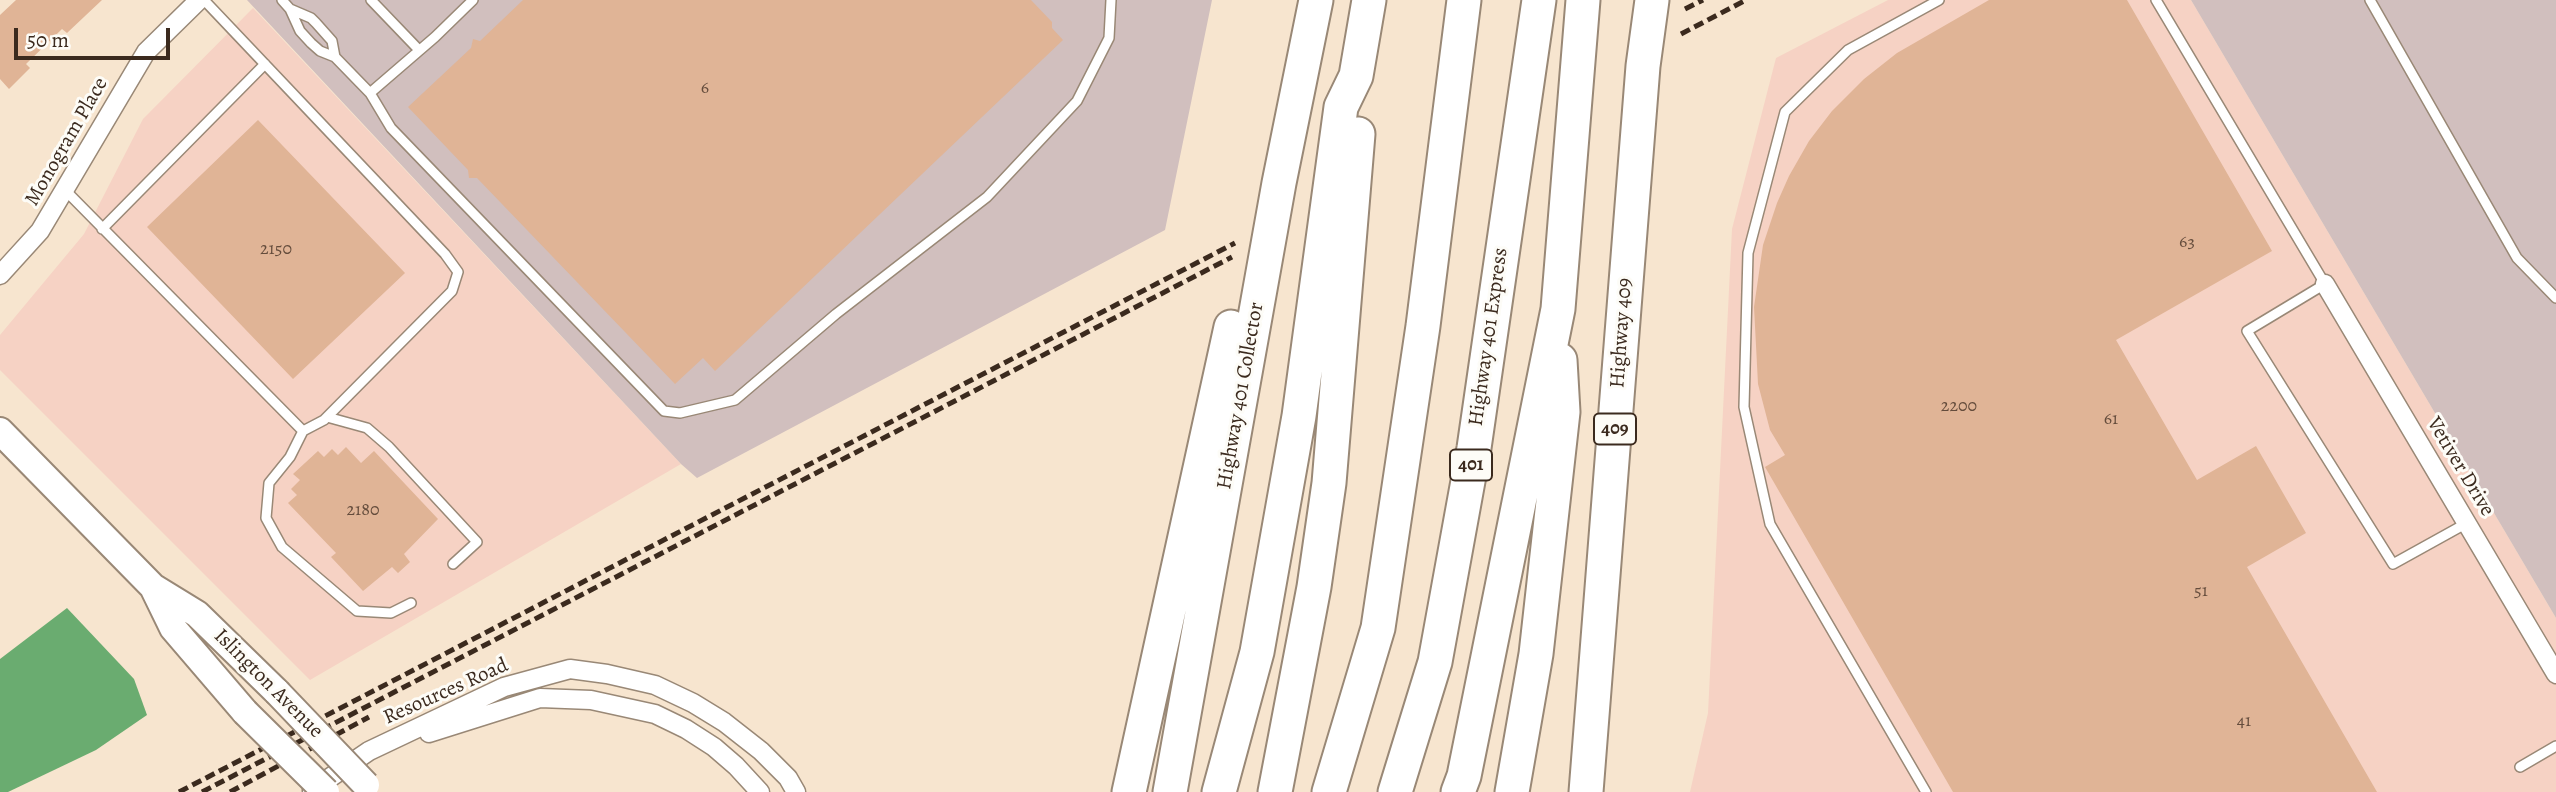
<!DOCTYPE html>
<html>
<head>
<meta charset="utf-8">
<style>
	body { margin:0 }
	#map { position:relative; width:2556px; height:792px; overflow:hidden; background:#f7e5cf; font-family:Alegreya,serif }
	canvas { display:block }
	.scale { position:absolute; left:14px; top:28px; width:156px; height:32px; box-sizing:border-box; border:4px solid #3b2a1e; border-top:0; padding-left:9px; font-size:21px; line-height:24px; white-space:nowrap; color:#3b2a1e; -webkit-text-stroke:5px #fdfcf7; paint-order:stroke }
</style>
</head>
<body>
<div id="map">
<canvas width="2556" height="792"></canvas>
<div class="scale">50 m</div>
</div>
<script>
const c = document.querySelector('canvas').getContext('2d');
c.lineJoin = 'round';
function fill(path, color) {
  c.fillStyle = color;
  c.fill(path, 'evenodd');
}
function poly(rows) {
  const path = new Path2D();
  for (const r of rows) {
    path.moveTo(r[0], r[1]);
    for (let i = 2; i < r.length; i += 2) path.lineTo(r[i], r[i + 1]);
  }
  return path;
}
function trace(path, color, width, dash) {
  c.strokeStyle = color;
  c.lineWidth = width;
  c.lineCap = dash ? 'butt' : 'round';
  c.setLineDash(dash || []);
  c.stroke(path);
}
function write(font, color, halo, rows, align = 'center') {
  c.font = font + ' Alegreya,serif';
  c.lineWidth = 6;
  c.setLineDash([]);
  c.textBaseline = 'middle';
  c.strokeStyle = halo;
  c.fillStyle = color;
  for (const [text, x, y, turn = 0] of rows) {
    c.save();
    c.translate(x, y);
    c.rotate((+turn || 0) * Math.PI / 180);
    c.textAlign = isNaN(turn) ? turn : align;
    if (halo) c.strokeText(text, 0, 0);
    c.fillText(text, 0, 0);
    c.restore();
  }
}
fill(poly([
	[1888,0,2191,0,2556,618,2556,792,1690,792,1708,713,1732,229,1776,58],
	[253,8,681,464,310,680,0,370,0,335,84,234,143,119]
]), '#f6d2c4');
fill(poly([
	[247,0,1212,0,1165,230,697,478,681,464],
	[2191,0,2556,0,2556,618]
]), '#d1bfbe');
fill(poly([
	[67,608,134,679,147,715,96,750,8,792,0,792,0,659]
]), '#6aac70');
fill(poly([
	[16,0,102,0,67,33,62,29,26,64,30,68,9,89,0,79,0,15],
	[523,0,1031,0,1052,22,1052,28,1063,40,715,371,703,358,675,384,477,178,469,178,468,170,408,107,471,48,473,39,480,41],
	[1989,0,2127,0,2272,251,2116,340,2197,480,2256,446,2306,533,2247,567,2377,792,1953,792,1765,467,1785,455,1770,430,1758,384,1754,307,1763,245,1777,203,1789,176,1809,141,1832,111,1864,79,1897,53],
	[258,120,405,273,293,379,147,227],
	[346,447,361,463,374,451,438,519,404,554,410,562,398,573,392,567,363,591,331,557,336,553,288,503,297,495,291,489,300,480,293,474,318,451,324,457,332,449,338,455]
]), '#e0b496');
const service = poly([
	[282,0,290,9,300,31,311,43,320,51,335,57,332,41,316,23,311,18,290,9],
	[371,0,419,50],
	[2156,0,2325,284,2247,331,2393,564,2467,523],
	[2370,0,2517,258,2556,298],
	[335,57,370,93,391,128,664,411,680,413,735,400,836,314,987,197,1077,101,1109,38,1111,0],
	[370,93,435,37,473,0],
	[65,190,303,431,324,420,452,291,458,272,445,254,204,0],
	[102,229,265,64],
	[327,417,367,428,389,447,477,542,453,564],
	[303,431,290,457,269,483,266,518,282,547,357,611,391,613,411,603],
	[2520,767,2556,746],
	[1926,792,1770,524,1744,407,1748,253,1785,112,1848,50,1939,0]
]);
const minor = poly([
	[0,275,40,231,146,52,199,0],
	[2325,284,2556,674],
	[429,733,540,698,591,700,655,714,686,729,714,747,736,766,760,792],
	[312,790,369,751,504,687,570,669,607,674,655,685,693,703,724,722,761,751,788,778,796,792]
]);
const secondary = poly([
	[0,431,153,587,197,614,277,692],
	[153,587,173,628,245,712]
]);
const motorway = poly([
	[1129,792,1231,327],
	[1170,792,1279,183,1316,0],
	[1219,792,1257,652,1299,416,1341,107,1356,76,1369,0],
	[1275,792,1314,587,1329,483,1358,134],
	[1329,792,1378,628,1423,326,1464,0],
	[1395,792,1435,662,1474,448,1539,0],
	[1458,792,1464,776,1558,309,1583,0],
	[1512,792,1536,654,1563,412,1560,360],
	[1586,792,1643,66,1652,0]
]);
trace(service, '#998876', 12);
trace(minor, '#998876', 21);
trace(secondary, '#998876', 30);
trace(motorway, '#998876', 37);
trace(service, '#fff', 9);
trace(minor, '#fff', 18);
trace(secondary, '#fff', 26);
trace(motorway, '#fff', 33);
trace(poly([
	[1685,9,1703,0],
	[1681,34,1746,0],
	[179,792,1235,243],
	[202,792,1232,257],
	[230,792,369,717]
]), '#3b2a1e', 5, [10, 5]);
const secondaryBridge = poly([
	[277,692,366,785],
	[245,712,326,792]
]);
trace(secondaryBridge, '#998876', 30, []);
trace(secondaryBridge, '#fff', 26);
write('18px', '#644c3c', null, [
	["6",705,89],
	["63",2187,243],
	["2150",276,250],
	["2200",1959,407],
	["61",2111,420],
	["2180",363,511],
	["51",2201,592],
	["41",2244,722]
]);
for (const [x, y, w] of [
	[1615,429,42],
	[1471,465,42]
]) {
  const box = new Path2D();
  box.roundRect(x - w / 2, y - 15.5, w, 31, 5);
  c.fillStyle = '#fdfcf7';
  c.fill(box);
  trace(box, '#3b2a1e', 2);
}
write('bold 19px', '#3b2a1e', null, [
	["409",1615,429],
	["401",1471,465]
]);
write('21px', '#3b2a1e', '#fdfcf7', [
	["Monogram Place",67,142,-60],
	["Highway 409",1622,333,-86],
	["Highway 401 Express",1489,337,-82],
	["Highway 401 Collector",1241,396,-80],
	["Vetiver Drive",2460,467,59],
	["Islington Avenue",268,684,45],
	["Resources Road",446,692,-24]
]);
</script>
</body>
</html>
